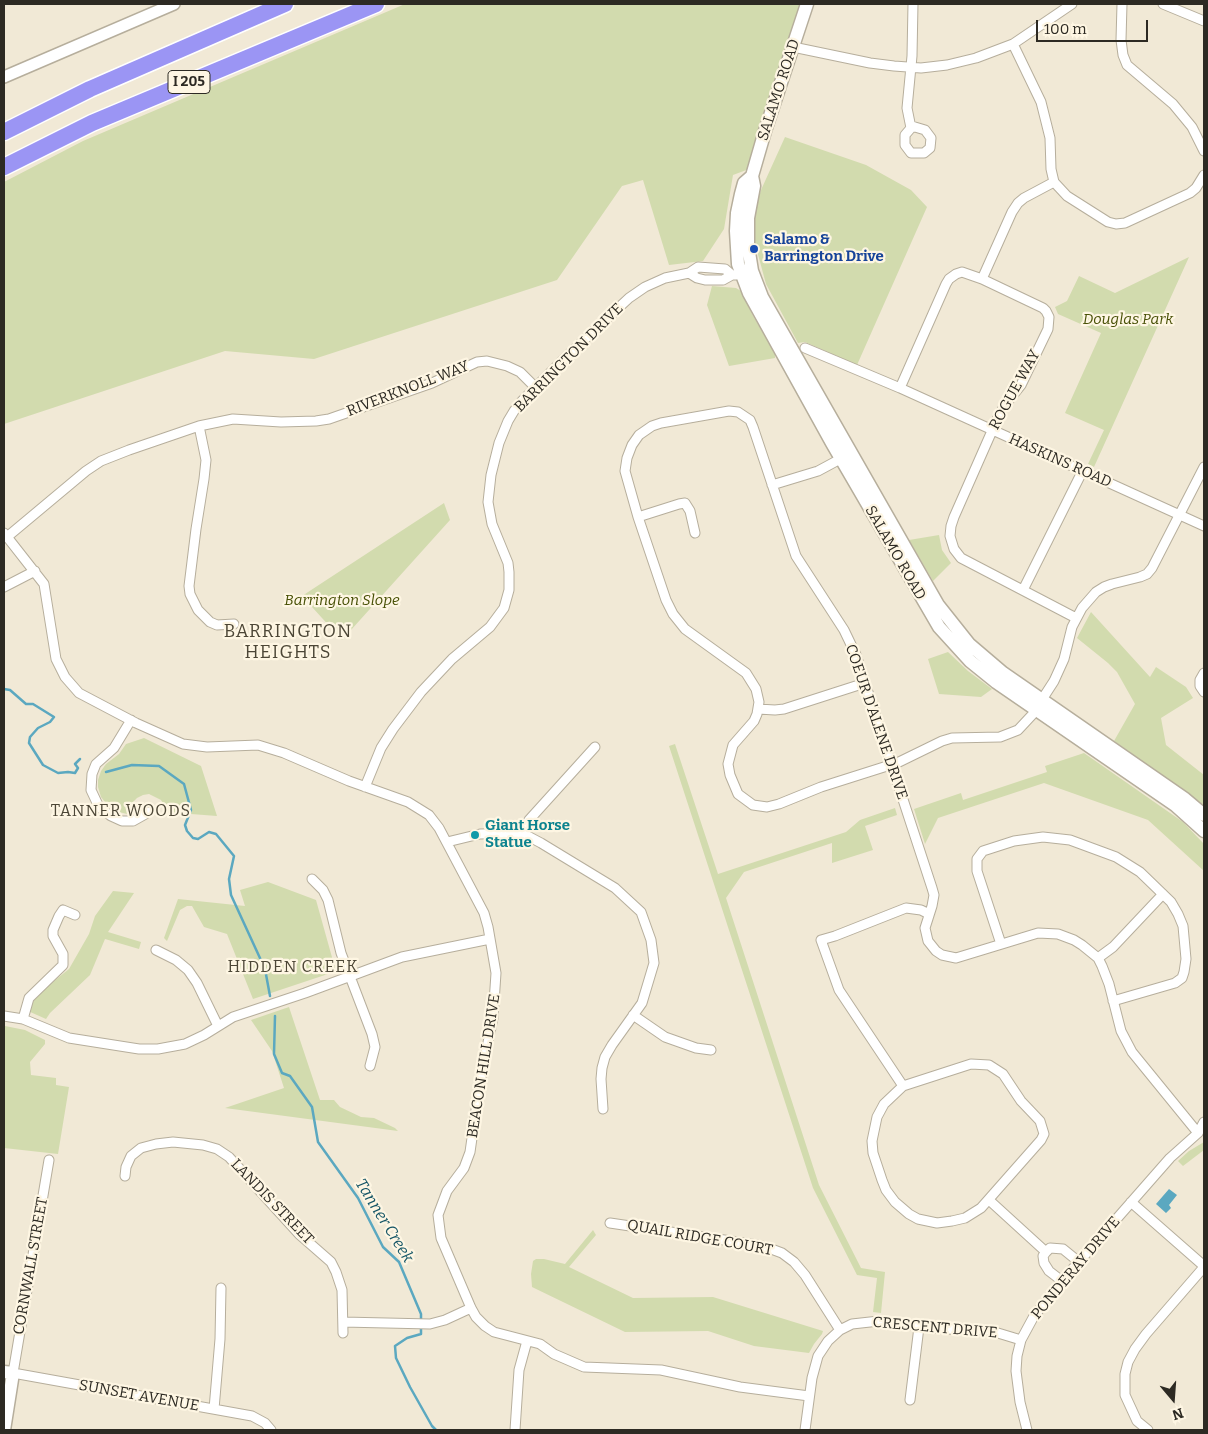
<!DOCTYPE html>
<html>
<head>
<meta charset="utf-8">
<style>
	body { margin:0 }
	#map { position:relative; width:1208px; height:1434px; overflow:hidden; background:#f1e9d6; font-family:Bitter,serif }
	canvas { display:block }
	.frame { position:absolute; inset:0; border:5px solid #2d2a23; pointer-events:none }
	.north { position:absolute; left:1148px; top:1374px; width:50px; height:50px; -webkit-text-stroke:4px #fef6e3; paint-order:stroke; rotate:162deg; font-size:14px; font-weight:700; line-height:20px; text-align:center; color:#2d2a23 }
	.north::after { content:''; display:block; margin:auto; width:18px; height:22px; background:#2d2a23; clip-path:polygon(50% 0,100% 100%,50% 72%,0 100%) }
	.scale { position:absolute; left:1036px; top:20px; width:112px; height:22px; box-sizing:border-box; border:2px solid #2d2a23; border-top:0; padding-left:6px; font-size:15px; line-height:18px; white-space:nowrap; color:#2d2a23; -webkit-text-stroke:4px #fef6e3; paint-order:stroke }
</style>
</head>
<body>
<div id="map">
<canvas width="1208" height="1434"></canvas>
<div class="frame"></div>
<div class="north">N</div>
<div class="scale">100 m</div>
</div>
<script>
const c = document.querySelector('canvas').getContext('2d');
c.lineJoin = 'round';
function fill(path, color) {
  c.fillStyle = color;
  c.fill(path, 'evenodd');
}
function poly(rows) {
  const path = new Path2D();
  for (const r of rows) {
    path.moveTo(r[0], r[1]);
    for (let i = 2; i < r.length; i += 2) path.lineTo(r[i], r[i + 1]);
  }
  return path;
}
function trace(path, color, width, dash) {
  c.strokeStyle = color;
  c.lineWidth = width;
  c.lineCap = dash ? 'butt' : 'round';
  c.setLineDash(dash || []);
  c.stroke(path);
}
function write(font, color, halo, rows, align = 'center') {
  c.font = font + ' Bitter,serif';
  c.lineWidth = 4.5;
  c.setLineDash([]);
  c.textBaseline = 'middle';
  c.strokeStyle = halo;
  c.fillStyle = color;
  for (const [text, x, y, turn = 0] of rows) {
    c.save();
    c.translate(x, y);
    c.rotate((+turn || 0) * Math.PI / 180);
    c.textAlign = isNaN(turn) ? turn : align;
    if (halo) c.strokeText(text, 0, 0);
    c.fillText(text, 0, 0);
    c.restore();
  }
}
fill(poly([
	[405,4,800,4,749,169,733,175,724,229,703,261,669,265,643,180,622,186,557,280,314,359,225,351,4,424,4,182,83,141],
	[785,137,866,165,911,190,927,207,857,365,805,342,798,343,766,284,750,225,761,190],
	[1189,257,1094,467,1088,464,1104,430,1065,413,1101,333,1058,314,1055,307,1067,301,1079,276,1115,293],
	[712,286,736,288,741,291,752,314,775,354,775,358,729,366,707,305],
	[444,503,450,520,342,640,302,596],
	[939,535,942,550,951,563,933,581,909,540],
	[1091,612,1150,677,1156,667,1186,687,1193,698,1161,718,1166,745,1204,775,1204,805,1114,741,1135,704,1117,672,1108,663,1077,638],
	[948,652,968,671,992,689,981,697,939,694,928,659],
	[144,738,201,766,217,816,165,812,164,806,161,800,149,794,143,795,137,798,132,803,130,811,127,814,115,811,105,802,101,797,98,787,98,780,101,771,106,764,119,754,126,744],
	[675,744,718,874,846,832,860,820,895,808,897,815,865,826,873,850,832,863,832,843,744,872,726,898,819,1185,861,1268,885,1272,881,1313,873,1312,877,1278,857,1275,813,1188,669,746],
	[1084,753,1183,822,1204,844,1204,871,1148,820,1044,783,938,818,925,844,914,809,961,793,963,800,1047,772,1045,766],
	[268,882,316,900,335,968,334,972,253,999,227,934,204,927,192,906,187,906,180,910,167,941,164,938,178,899,245,906,240,890],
	[113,891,134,893,108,932,141,942,139,949,105,939,90,975,50,1013,46,1019,28,1011,33,1000,39,993,69,969,89,934,95,916],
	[289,1007,320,1100,334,1100,340,1107,361,1117,374,1118,395,1128,398,1131,225,1108,284,1088,272,1051,251,1020],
	[5,1026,25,1030,45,1040,45,1044,30,1062,31,1075,56,1078,56,1085,69,1087,58,1154,4,1148],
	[1204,1142,1204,1150,1183,1166,1178,1161,1189,1151],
	[593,1230,596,1235,569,1267,633,1298,713,1297,823,1331,822,1334,814,1344,809,1353,754,1346,708,1331,625,1332,532,1287,531,1274,533,1261,536,1259,544,1259,565,1264]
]), '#d2dbae');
fill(poly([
	[1169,1189,1177,1195,1169,1205,1171,1208,1166,1213,1156,1204]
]), '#5ba8c0');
trace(poly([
	[4,689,10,690,26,704,33,704,54,717,50,722,38,728,30,737,29,743,43,765,58,773,68,772,75,773,78,768,75,764,80,759],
	[106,772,132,765,159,766,184,784,191,810,185,825,187,831,193,838,198,839,209,832,216,834,234,856,229,879,231,895,265,969,270,996],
	[275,1016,274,1054,282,1073,290,1076,312,1107,318,1142,358,1198,383,1247,399,1262,421,1314,421,1334,407,1338,395,1346,396,1358,410,1387,432,1426,436,1430]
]), '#5ba8c0', 2.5);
const minor = poly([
	[1122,4,1121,40,1123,55,1127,65,1173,104,1192,127,1204,151],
	[1163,4,1204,21],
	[1013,44,1041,102,1050,138,1051,169,1054,182,1067,196,1108,222,1116,224,1125,223,1190,193,1196,188,1204,175],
	[793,47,870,63,894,66,921,68,947,65,976,58,1013,44,1072,4],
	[915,127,925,130,931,138,930,148,924,153,911,153,905,145,905,135,911,128,915,127],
	[911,128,907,108,912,56,913,4],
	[689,273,697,278,705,280,723,280,732,275,736,275],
	[982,279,1012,212,1018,203,1024,198,1054,182],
	[805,348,900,388,1204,526],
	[900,388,946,284,949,279,956,274,962,272,982,279,1043,308,1046,311,1049,317,1048,329,1021,385,1005,405,999,415,954,517,951,526,950,536,954,549,961,558,1076,618],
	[199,426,206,460,204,479,196,529,189,586,190,594,198,610,210,622,217,625,234,624],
	[772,485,818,471,844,457],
	[638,517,679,504,685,503,690,511,695,533],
	[4,533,44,584,56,659,65,677,79,693,136,723,183,744,207,747,258,745,284,753,349,781,408,802,429,815,439,828,484,913,488,927,496,973,493,1018,480,1082,470,1152,464,1168,447,1191,438,1215,441,1238,471,1308,476,1317,485,1326,494,1332,540,1344,554,1354,584,1367,661,1370,740,1387,809,1396],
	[7,537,86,471,101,461,129,450,199,426,233,419,281,422,316,421,329,419,432,383,477,362,487,361,507,366,520,372,535,387],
	[4,587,35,571],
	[1023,590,1082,472],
	[1204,673,1200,680,1200,686,1204,692],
	[758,709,775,710,784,709,865,683],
	[131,720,114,748,96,764,92,774,91,790,99,807,111,816,122,821,133,821,149,812],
	[365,787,381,748,393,729,421,692,452,659,490,627,504,608,509,590,509,572,508,563,492,524,488,502,491,475,499,443,508,421,514,411,522,401,568,355,629,298,645,287,665,278,689,273,698,267,725,269,732,275],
	[522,833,529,820,595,747],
	[447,842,480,834,522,833,541,843,615,888,641,912,651,940,654,963,642,1003,612,1045,605,1057,602,1068,601,1079,603,1109],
	[312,879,323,890,328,900,341,953,372,1034,375,1047,370,1066],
	[1001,944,977,871,977,859,983,851,1014,841,1043,837,1070,840,1116,857,1140,872,1171,902,1178,914,1183,926,1186,959,1184,972,1182,978,1175,983,1113,1001],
	[156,950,176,960,188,970,197,983,218,1026],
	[1098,958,1113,947,1163,894],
	[633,1015,665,1037,696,1048,711,1050],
	[4,1016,23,1019,69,1038,139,1049,158,1049,185,1044,204,1035,233,1017,305,993,402,957,490,939],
	[23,1019,29,998,63,965,63,954,53,936,53,930,59,916,63,910,75,915],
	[971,1064,989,1065,1003,1074,1021,1101,1040,1121,1044,1134,1041,1140,981,1208,965,1218,952,1221,937,1223,918,1219,909,1214,895,1202,886,1190,882,1180,873,1153,872,1141,877,1117,884,1104,903,1086,971,1064],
	[903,1086,839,990,821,940,835,936,906,908,921,910,929,914],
	[1198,1133,1132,1052,1121,1031,1109,984,1102,966,1098,958,1082,945,1074,940,1058,934,1038,933,956,958,942,955,936,951,928,941,925,928,932,906,934,895,932,888,894,772,891,764,889,757,856,655,844,630,796,556,753,427,750,420,738,412,729,411,661,423,652,426,639,435,632,445,627,458,625,471,638,517,666,600,673,614,685,629,746,673,756,689,759,702,757,714,754,721,733,745,728,764,730,775,738,794,753,805,767,807,779,804,821,787,884,767,891,764,899,762,942,741,952,738,1000,737,1018,730,1032,715,1054,681,1064,659,1072,627,1082,608,1096,592,1104,587,1112,584,1140,577,1147,574,1152,568,1204,467],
	[49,1160,13,1373,252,1416,265,1423,271,1430],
	[125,1176,126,1167,131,1156,141,1148,156,1144,173,1142,203,1145,217,1149,229,1157,299,1234,331,1262,336,1272,342,1290,343,1333],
	[989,1200,1046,1252],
	[1131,1202,1204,1266],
	[610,1223,751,1244,766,1247,782,1253,794,1262,805,1275,840,1330],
	[1062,1281,1049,1271,1044,1263,1043,1256,1046,1252,1050,1248,1063,1249,1079,1262],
	[343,1322,430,1324,445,1320,471,1308],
	[910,1400,919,1327],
	[214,1409,220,1339,221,1288],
	[515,1430,519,1370,527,1341],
	[805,1430,812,1378,818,1356,828,1341,840,1330,852,1324,879,1321,944,1329,988,1330,1021,1340],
	[1027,1430,1020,1402,1016,1371,1017,1356,1021,1340,1034,1316,1062,1281,1170,1158,1198,1133,1204,1122],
	[1148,1430,1137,1421,1125,1395,1125,1374,1128,1362,1135,1349,1146,1334,1204,1267]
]);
const tertiary = poly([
	[4,77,174,4]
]);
const secondary = poly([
	[807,4,765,131,752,176,754,186,748,218,748,246,752,271,762,297,938,605,969,644,1003,673,1185,799,1204,815],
	[752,176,744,183,741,194,737,213,736,231,738,264,749,293,832,443,939,627,970,661,996,682,1175,805,1204,831],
	[4,1372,13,1373,4,1430]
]);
const motorway = poly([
	[4,132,90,89,285,4],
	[4,167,92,123,376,4]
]);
trace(minor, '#b6ae9c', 11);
trace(tertiary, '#b6ae9c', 14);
trace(secondary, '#b6ae9c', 15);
trace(motorway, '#fff', 19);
trace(minor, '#fff', 9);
trace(tertiary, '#fff', 11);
trace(secondary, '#fff', 12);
trace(motorway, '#9b95f4', 16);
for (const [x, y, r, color] of [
	[754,249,5,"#1a4fb4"],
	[475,835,5,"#0f9aa8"]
]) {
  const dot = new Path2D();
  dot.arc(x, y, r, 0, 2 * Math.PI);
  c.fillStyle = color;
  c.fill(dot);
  trace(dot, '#fef6e3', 2);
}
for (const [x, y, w] of [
	[189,82,42]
]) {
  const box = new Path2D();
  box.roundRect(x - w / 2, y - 11.5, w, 23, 4);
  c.fillStyle = '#fef6e3';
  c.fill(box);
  trace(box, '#2d2a23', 1);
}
write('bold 14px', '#2d2a23', null, [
	["I 205",189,82]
]);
write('15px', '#2d2a23', '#fef6e3', [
	["SALAMO ROAD",779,90,-72],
	["BARRINGTON DRIVE",569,358,-45],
	["RIVERKNOLL WAY",408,389,-21],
	["ROGUE WAY",1015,390,-61],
	["HASKINS ROAD",1060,461,24],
	["SALAMO ROAD",895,553,60],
	["COEUR D'ALENE DRIVE",876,722,71],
	["BEACON HILL DRIVE",484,1066,-81],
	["LANDIS STREET",272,1202,46],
	["QUAIL RIDGE COURT",700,1238,10],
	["CORNWALL STREET",31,1266,-80],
	["PONDERAY DRIVE",1076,1268,-50],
	["CRESCENT DRIVE",935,1328,5],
	["SUNSET AVENUE",139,1396,10]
]);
write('bold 15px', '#164399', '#fef6e3', [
	["Salamo &",764,240],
	["Barrington Drive",764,257]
], 'left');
write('italic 15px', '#485006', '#fef6e3', [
	["Douglas Park",1128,320],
	["Barrington Slope",342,601]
]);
write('bold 15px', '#0d838f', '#fef6e3', [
	["Giant Horse",485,826],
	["Statue",485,843]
], 'left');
c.letterSpacing = '1px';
write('16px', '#4c4636', '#fef6e3', [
	["TANNER WOODS",121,812],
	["HIDDEN CREEK",293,968]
]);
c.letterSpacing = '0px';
write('italic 16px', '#155566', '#fef6e3', [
	["Tanner Creek",384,1221,58]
]);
c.letterSpacing = '1px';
write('18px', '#4c4636', '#fef6e3', [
	["BARRINGTON",288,632],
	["HEIGHTS",288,653]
]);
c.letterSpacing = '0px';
</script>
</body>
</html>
